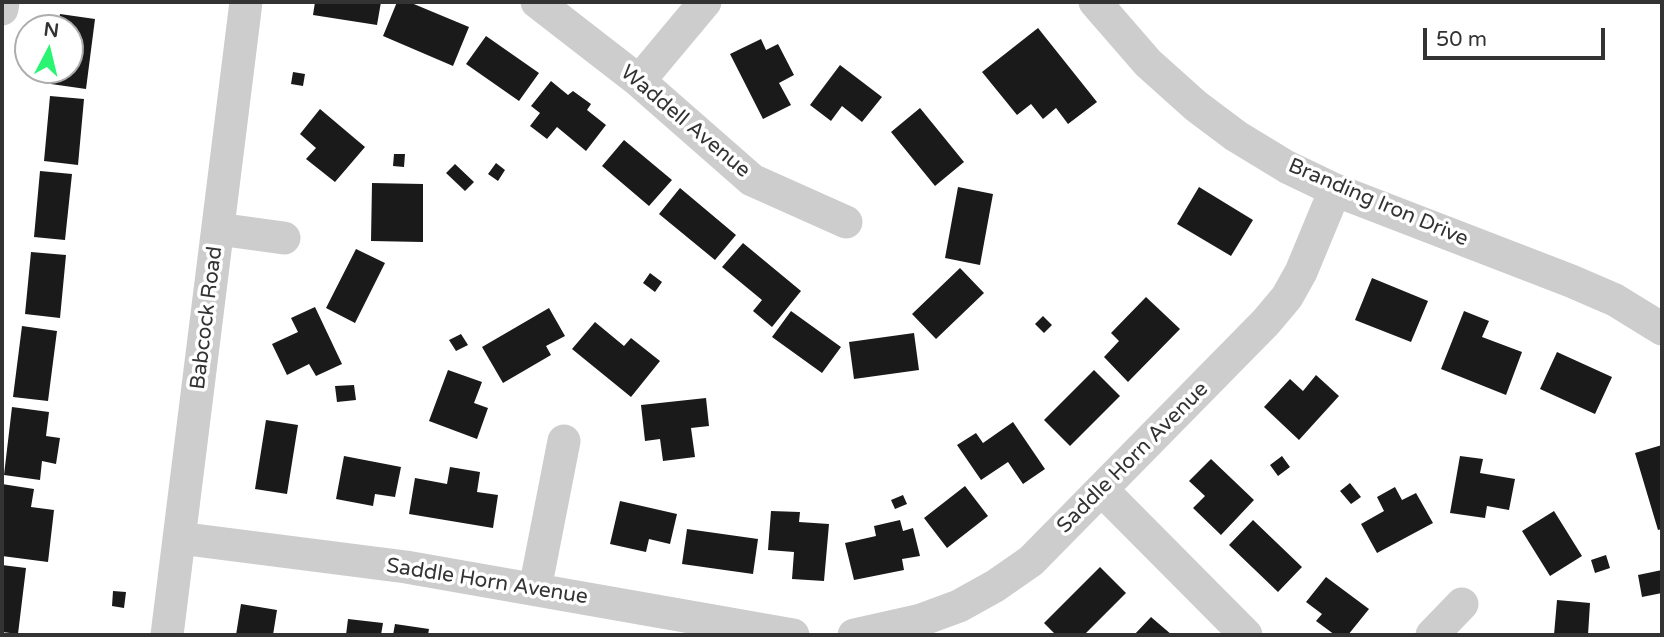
<!DOCTYPE html>
<html>
<head>
<meta charset="utf-8">
<style>
	body { margin:0 }
	#map { position:relative; width:1664px; height:637px; overflow:hidden; background:#fff; font-family:"Varela Round",sans-serif }
	canvas { display:block }
	.frame { position:absolute; inset:0; border:4px solid #333; pointer-events:none }
	.north { position:absolute; left:14px; top:14px; width:70px; height:70px; box-sizing:border-box; background:#fff; border:2px solid #adadad; border-radius:50%; rotate:7deg; font-size:19px; font-weight:700; line-height:28px; text-align:center; color:#333 }
	.north::after { content:''; display:block; margin:auto; width:24px; height:32px; background:#29f573; clip-path:polygon(50% 0,100% 100%,50% 72%,0 100%) }
	.scale { position:absolute; left:1423px; top:28px; width:182px; height:32px; box-sizing:border-box; border:4px solid #333; border-top:0; padding-left:9px; font-size:21px; line-height:24px; white-space:nowrap; color:#333; -webkit-text-stroke:5px #fff; paint-order:stroke }
</style>
</head>
<body>
<div id="map">
<canvas width="1664" height="637"></canvas>
<div class="frame"></div>
<div class="north">N</div>
<div class="scale">50 m</div>
</div>
<script>
const c = document.querySelector('canvas').getContext('2d');
c.lineJoin = 'round';
function fill(path, color) {
  c.fillStyle = color;
  c.fill(path, 'evenodd');
}
function poly(rows) {
  const path = new Path2D();
  for (const r of rows) {
    path.moveTo(r[0], r[1]);
    for (let i = 2; i < r.length; i += 2) path.lineTo(r[i], r[i + 1]);
  }
  return path;
}
function trace(path, color, width, dash) {
  c.strokeStyle = color;
  c.lineWidth = width;
  c.lineCap = dash ? 'butt' : 'round';
  c.setLineDash(dash || []);
  c.stroke(path);
}
function write(font, color, halo, rows, align = 'center') {
  c.font = font + ' "Varela Round",sans-serif';
  c.lineWidth = 7;
  c.setLineDash([]);
  c.textBaseline = 'middle';
  c.strokeStyle = halo;
  c.fillStyle = color;
  for (const [text, x, y, turn = 0] of rows) {
    c.save();
    c.translate(x, y);
    c.rotate((+turn || 0) * Math.PI / 180);
    c.textAlign = isNaN(turn) ? turn : align;
    if (halo) c.strokeText(text, 0, 0);
    c.fillText(text, 0, 0);
    c.restore();
  }
}
fill(poly([
	[315,2,381,2,377,25,313,15],
	[397,2,409,2,469,27,453,66,383,36],
	[60,14,95,19,86,89,51,84,53,70,70,70,70,28,58,28],
	[1038,28,1097,102,1068,124,1056,108,1043,119,1031,104,1017,115,982,72],
	[486,36,539,73,519,101,466,64],
	[761,39,766,50,778,44,794,75,779,83,791,105,763,119,730,54],
	[840,65,882,97,862,122,842,106,831,121,810,105],
	[293,72,305,74,303,86,291,84],
	[551,81,568,95,573,91,591,104,587,110,606,125,586,151,557,127,547,139,530,126,540,113,531,106],
	[50,96,84,99,78,165,44,161],
	[920,108,964,162,935,186,891,132],
	[320,109,365,147,335,182,306,159,316,148,300,134],
	[624,140,672,180,649,206,602,166],
	[394,154,405,154,404,167,393,166],
	[496,163,505,170,498,181,488,174],
	[455,164,474,182,465,191,446,173],
	[40,171,72,174,65,240,34,237],
	[372,183,423,184,423,242,371,241],
	[958,187,993,194,980,265,945,258],
	[1199,187,1253,220,1231,256,1177,224],
	[680,188,736,235,715,260,659,214],
	[743,243,801,291,772,327,753,311,762,300,722,267],
	[356,249,385,263,355,323,326,308],
	[31,252,66,255,60,318,25,314],
	[960,268,984,293,936,339,912,314],
	[650,273,662,282,655,292,643,283],
	[1372,278,1428,301,1411,342,1355,320],
	[1146,297,1180,329,1128,382,1104,357,1119,341,1111,333],
	[315,307,342,364,316,376,309,364,287,375,272,344,298,332,291,318],
	[549,308,565,336,546,346,551,355,503,383,482,347],
	[791,311,841,347,822,373,772,337],
	[1464,311,1489,321,1482,337,1522,352,1506,395,1441,369],
	[1043,316,1052,325,1044,333,1035,324],
	[595,322,624,346,631,338,660,361,631,397,572,349],
	[22,326,57,331,48,401,13,397],
	[914,333,919,370,854,379,849,342],
	[461,334,468,345,456,351,449,340],
	[1557,352,1612,377,1595,414,1540,389],
	[448,370,482,382,474,403,488,408,477,439,429,421],
	[1094,370,1120,396,1070,446,1044,420],
	[1316,375,1339,396,1299,440,1264,407,1290,379,1303,391],
	[354,385,356,400,337,402,335,386],
	[706,398,709,426,691,428,695,457,663,461,660,439,645,441,641,405],
	[12,407,49,412,46,436,60,438,56,464,42,461,40,480,4,475],
	[266,420,298,425,287,494,255,489],
	[1013,422,1045,469,1023,484,1008,462,981,480,957,445,976,433,983,443],
	[1662,445,1662,529,1658,530,1635,453],
	[344,456,401,467,395,497,375,494,373,506,336,499],
	[1282,456,1290,467,1278,476,1270,465],
	[1460,456,1483,459,1480,473,1515,479,1509,510,1487,506,1485,518,1450,513],
	[1211,459,1254,500,1221,535,1193,508,1205,496,1189,481],
	[450,467,480,472,477,492,498,495,493,528,409,514,415,478,447,484],
	[1350,483,1361,497,1351,504,1340,491],
	[2,484,34,489,31,507,54,510,48,562,2,556],
	[965,486,988,516,947,548,924,518],
	[1395,487,1402,500,1416,493,1433,523,1377,553,1361,524,1384,511,1377,497],
	[903,495,907,504,895,509,891,500],
	[620,501,677,514,670,544,649,539,646,552,610,544],
	[771,511,800,512,799,522,829,524,824,581,792,579,794,552,768,550],
	[1554,511,1582,556,1550,576,1522,531],
	[900,520,903,531,913,528,920,556,902,559,904,570,854,580,845,543,876,536,874,526],
	[1253,520,1302,567,1278,592,1229,545],
	[687,529,758,539,753,574,682,564],
	[1606,555,1610,568,1595,573,1591,560],
	[2,565,26,568,18,634,2,632],
	[1100,567,1126,593,1084,635,1056,635,1044,623],
	[1662,570,1662,593,1642,597,1638,575],
	[1326,577,1369,609,1348,635,1335,635,1316,621,1322,614,1306,602],
	[113,591,126,592,124,608,112,606],
	[1557,600,1590,603,1588,635,1554,635],
	[241,604,277,610,273,635,236,635],
	[1151,617,1172,635,1134,635],
	[348,619,383,623,381,635,346,635],
	[395,624,429,629,428,635,393,635]
]), '#1a1a1a');
trace(poly([
	[537,2,639,81,752,180,846,222],
	[1095,2,1148,63,1196,106,1236,136,1287,167,1335,190,1571,281,1615,300,1662,329],
	[2,9,3,2],
	[639,81,705,2],
	[218,229,284,238],
	[1102,490,1246,635],
	[179,538,406,567,793,635],
	[535,589,564,441],
	[167,635,246,2],
	[854,635,921,620,959,606,995,586,1031,561,1266,322,1287,297,1301,272,1335,190],
	[1432,635,1462,604]
]), '#cdcdcd', 33);
write('21px', '#333', '#fff', [
	["Waddell Avenue",685,122,40],
	["Branding Iron Drive",1378,203,23],
	["Babcock Road",207,318,-83],
	["Saddle Horn Avenue",1133,458,-45],
	["Saddle Horn Avenue",487,582,9]
]);
</script>
</body>
</html>
